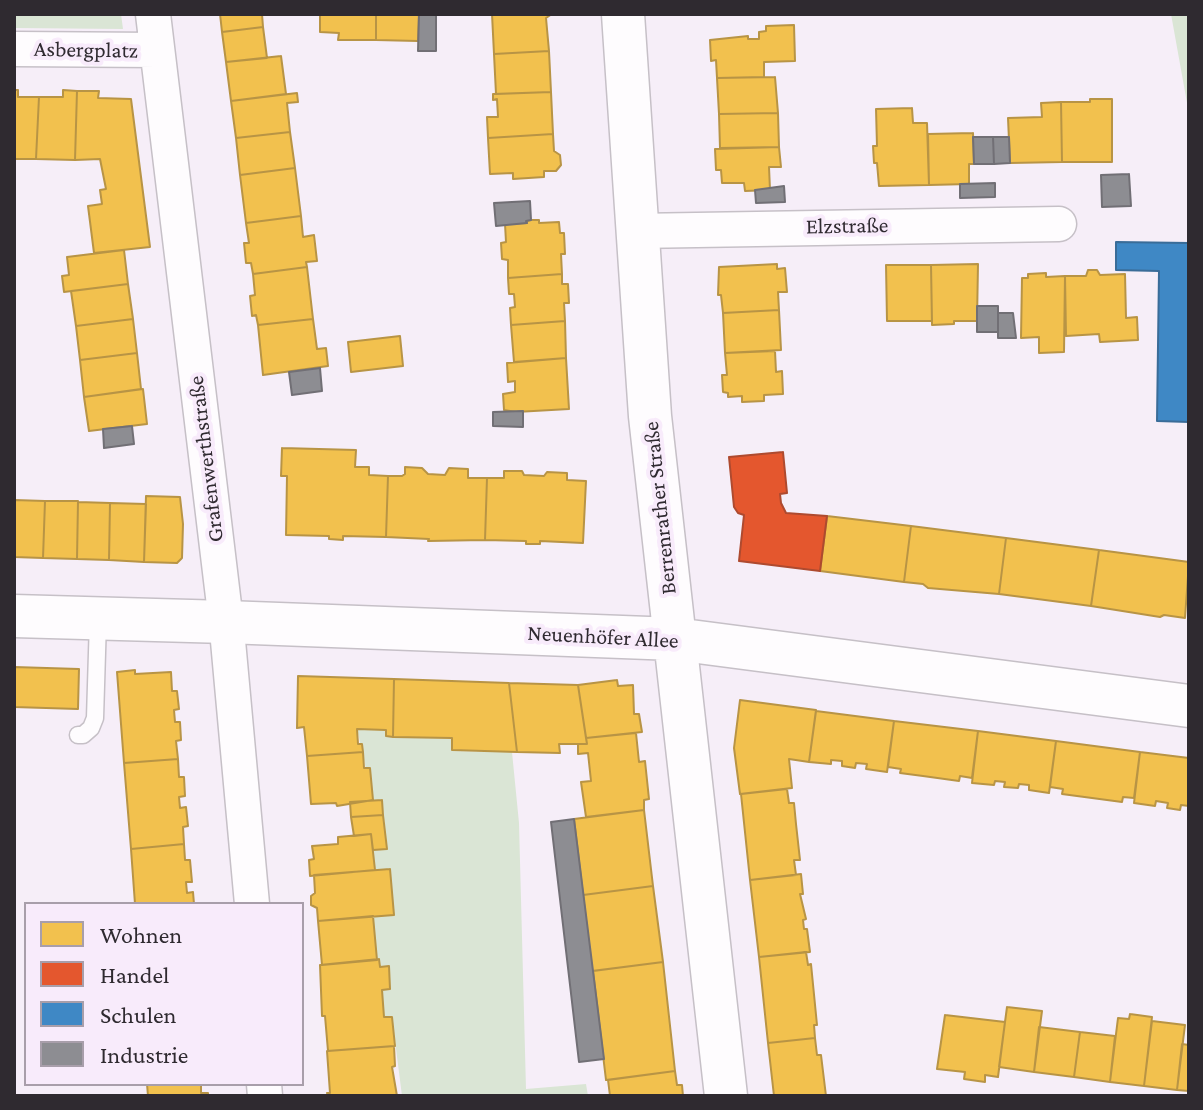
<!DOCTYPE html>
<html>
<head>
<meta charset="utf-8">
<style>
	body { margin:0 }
	#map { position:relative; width:1203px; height:1110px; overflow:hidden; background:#f6eef8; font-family:"Crimson Pro",serif }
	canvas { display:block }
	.frame { position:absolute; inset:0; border:16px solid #2f2a30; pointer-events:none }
	.legend { position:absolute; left:24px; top:902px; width:280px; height:184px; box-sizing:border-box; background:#f8ebfb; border:2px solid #a89eaa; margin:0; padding:10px 14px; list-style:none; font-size:24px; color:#2f2a30 }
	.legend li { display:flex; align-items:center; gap:16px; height:40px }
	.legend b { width:40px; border:2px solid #a89eaa }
</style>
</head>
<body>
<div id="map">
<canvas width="1203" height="1110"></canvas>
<div class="frame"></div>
<ul class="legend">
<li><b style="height:22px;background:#f2c14e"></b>Wohnen</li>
<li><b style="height:22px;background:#e4572e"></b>Handel</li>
<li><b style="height:22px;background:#3f88c5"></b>Schulen</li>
<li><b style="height:22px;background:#8d8d92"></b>Industrie</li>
</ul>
</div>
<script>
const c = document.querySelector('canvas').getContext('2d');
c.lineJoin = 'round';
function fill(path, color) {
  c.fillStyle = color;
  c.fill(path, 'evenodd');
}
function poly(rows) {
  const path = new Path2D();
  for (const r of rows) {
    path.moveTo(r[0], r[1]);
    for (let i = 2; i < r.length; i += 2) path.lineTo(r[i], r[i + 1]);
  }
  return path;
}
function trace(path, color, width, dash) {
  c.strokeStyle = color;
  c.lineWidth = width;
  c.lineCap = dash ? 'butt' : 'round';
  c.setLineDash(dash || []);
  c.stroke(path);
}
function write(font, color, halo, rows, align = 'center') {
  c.font = font + ' "Crimson Pro",serif';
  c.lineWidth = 8;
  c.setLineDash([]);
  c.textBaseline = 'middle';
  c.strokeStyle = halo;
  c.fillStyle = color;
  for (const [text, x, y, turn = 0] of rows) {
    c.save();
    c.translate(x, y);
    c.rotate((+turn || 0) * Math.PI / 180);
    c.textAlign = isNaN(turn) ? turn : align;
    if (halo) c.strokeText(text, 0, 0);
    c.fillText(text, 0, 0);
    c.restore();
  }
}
fill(poly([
	[14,14,121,14,123,29,14,28],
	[1171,14,1189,14,1189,114],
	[357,729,386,730,386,736,452,738,452,751,512,752,519,823,526,1089,586,1084,588,1096,402,1096,392,1017,384,1017,382,990,390,989,389,967,380,967,377,960,373,916,394,914,390,869,375,870,373,850,387,849,382,800,373,800]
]), '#dae5d5');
const homes = poly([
	[220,14,262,14,263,27,222,32,220,14],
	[320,14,376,14,376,40,338,40,339,33,320,32,320,14],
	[376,14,419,14,418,41,376,40,376,14],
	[492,14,552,14,546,18,549,51,494,54,492,14],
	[794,25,795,61,764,62,764,77,717,78,716,60,711,61,710,40,748,36,748,39,759,39,759,32,766,31,766,26,794,25],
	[263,27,267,58,226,62,222,32,263,27],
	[549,51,551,92,496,94,494,54,549,51],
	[281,56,286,94,231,101,226,62,281,56],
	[775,77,778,113,719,114,717,78,775,77],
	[14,90,18,90,18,97,39,97,36,159,14,159,14,90],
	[63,90,77,91,75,160,36,159,39,97,63,97,63,90],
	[77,91,99,91,98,98,131,99,150,247,94,253,88,206,102,204,100,190,106,189,100,159,75,160,77,91],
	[551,92,553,134,488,138,487,117,498,117,497,99,493,100,493,94,551,92],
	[297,93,298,102,287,103,290,132,236,138,231,101,297,93],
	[1090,99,1112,99,1112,162,1062,162,1061,102,1090,102,1090,99],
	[1061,102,1062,162,1010,163,1008,118,1042,117,1041,103,1061,102],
	[912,108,913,123,927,123,929,185,879,186,877,163,874,163,873,146,877,146,876,109,912,108],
	[778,113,779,147,720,148,719,114,778,113],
	[290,132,295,168,240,175,236,138,290,132],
	[973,133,974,164,969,164,969,184,929,185,928,134,973,133],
	[553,134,554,151,560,155,561,165,556,171,544,171,544,177,513,179,513,173,490,174,488,138,553,134],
	[779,147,781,167,769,167,770,190,745,191,744,183,722,183,721,170,716,170,715,149,779,147],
	[295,168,301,216,246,223,240,175,295,168],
	[301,216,303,237,314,235,317,261,306,262,307,267,253,274,251,263,246,263,244,243,249,243,246,223,301,216],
	[531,220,539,220,539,223,559,222,560,233,564,233,565,254,561,254,562,274,508,278,508,260,502,259,501,243,506,242,505,224,527,223,526,221,531,220],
	[124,250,128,284,64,292,62,276,69,275,67,257,124,250],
	[777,264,777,269,785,268,787,292,778,292,779,310,723,313,721,295,718,295,719,267,777,264],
	[978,264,977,321,954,321,954,324,932,325,931,265,978,264],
	[886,265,931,265,932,321,887,321,886,265],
	[307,267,313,319,258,325,256,315,252,316,250,296,255,295,253,274,307,267],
	[1088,270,1097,270,1100,275,1125,274,1126,318,1137,317,1138,340,1100,342,1099,334,1066,336,1065,276,1086,276,1088,270],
	[1046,273,1046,277,1065,276,1064,352,1039,353,1039,337,1021,338,1022,278,1028,278,1028,274,1046,273],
	[562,274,562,284,568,284,569,303,564,303,565,321,511,325,510,308,515,307,514,294,509,294,508,278,562,274],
	[128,284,133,319,76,326,71,291,128,284],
	[779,310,781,350,725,353,723,313,779,310],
	[133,319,137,353,80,360,76,326,133,319],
	[313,319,317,349,326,348,328,366,263,375,258,325,313,319],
	[565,321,566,358,514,362,511,325,565,321],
	[400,336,403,366,351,372,348,342,400,336],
	[775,351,776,372,782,371,783,394,764,395,764,401,742,402,742,396,728,397,728,393,723,392,722,375,727,375,725,353,775,351],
	[137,353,141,389,84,397,80,360,137,353],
	[566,358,569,409,516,412,504,410,503,394,515,392,515,381,508,382,507,363,566,358],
	[143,389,147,424,89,431,84,397,143,389],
	[282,448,356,450,355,467,369,467,369,475,388,476,386,537,343,536,343,540,329,539,329,536,286,535,287,476,281,476,282,448],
	[405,467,422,468,428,474,445,475,449,468,468,469,468,478,487,478,485,540,428,541,429,539,386,537,388,476,402,476,405,474,405,467],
	[504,471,522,471,524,475,544,476,547,472,567,473,567,480,586,481,583,543,540,541,540,544,526,544,526,541,485,540,487,478,504,478,504,471],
	[146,496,180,497,183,524,182,558,177,563,144,562,146,496],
	[14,500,45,501,43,558,14,557,14,500],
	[45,501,78,501,77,559,43,558,45,501],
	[78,502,110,503,109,560,77,559,78,502],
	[110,503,146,504,144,562,109,560,110,503],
	[827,516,911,526,904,582,820,571,827,516],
	[911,526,1006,538,999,594,928,588,923,584,904,582,911,526],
	[1006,538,1099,550,1091,606,999,594,1006,538],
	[1099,550,1189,562,1185,618,1164,615,1160,617,1091,606,1099,550],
	[14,667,79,669,78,709,14,707,14,667],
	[135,670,135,674,171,672,172,691,177,691,179,709,174,710,175,722,180,722,181,740,176,741,178,759,124,763,117,672,135,670],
	[298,676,394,679,393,737,386,736,386,730,357,729,358,744,362,744,363,752,307,756,304,727,297,728,298,676],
	[394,679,509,683,517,752,452,750,452,738,393,737,394,679],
	[617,680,618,686,633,685,634,714,639,714,642,732,586,738,578,685,617,680],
	[509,683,578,685,587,744,559,744,560,753,517,752,509,683],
	[740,700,816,710,809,762,789,759,792,788,740,794,734,748,740,700],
	[816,711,894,721,887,772,866,769,867,764,856,763,855,768,842,766,842,761,831,760,831,764,809,762,816,711],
	[894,721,978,731,972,778,960,776,959,781,923,776,900,773,901,769,888,767,894,721],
	[978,731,1056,741,1049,793,1029,790,1029,785,1019,784,1018,788,1004,787,1005,782,995,781,994,785,972,783,978,731],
	[636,733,639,762,645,761,649,799,644,800,644,810,586,817,581,782,591,781,588,753,578,754,578,744,587,744,586,738,636,733],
	[1056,741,1140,752,1134,798,1123,797,1122,802,1062,794,1063,789,1050,787,1056,741],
	[363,752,364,768,370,768,373,800,337,806,336,803,311,804,307,756,363,752],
	[1140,752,1189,758,1189,806,1181,805,1180,810,1167,808,1168,803,1156,801,1155,806,1134,803,1140,752],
	[178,759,179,777,184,777,185,796,179,797,180,808,186,807,188,826,183,827,184,844,131,849,124,763,178,759],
	[787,789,789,803,794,803,796,824,800,860,794,860,796,875,750,880,741,794,787,789],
	[382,800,383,815,351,817,350,802,382,800],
	[644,810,653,886,583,895,574,819,644,810],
	[383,815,387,849,373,850,371,834,354,836,351,817,383,815],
	[371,834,375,870,310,876,309,860,314,859,312,846,338,844,338,837,371,834],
	[184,844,185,860,190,860,192,882,186,882,187,893,193,892,194,904,135,904,131,849,184,844],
	[390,869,394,915,318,921,317,908,311,905,311,896,315,893,314,875,390,869],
	[801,874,803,894,800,894,806,919,803,920,804,929,807,929,810,952,759,957,750,880,801,874],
	[653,886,663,962,592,971,583,895,653,886],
	[373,916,377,960,322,965,318,921,373,916],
	[806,952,808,965,811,964,817,1025,814,1025,815,1038,768,1043,759,957,806,952],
	[379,959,380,967,389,966,390,989,382,990,384,1017,392,1017,395,1046,328,1051,325,1016,322,1016,320,965,379,959],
	[663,962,675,1071,606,1080,593,971,663,962],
	[1007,1007,1042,1011,1034,1072,999,1067,1007,1007],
	[1130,1014,1152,1017,1144,1086,1110,1082,1118,1018,1129,1019,1130,1014],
	[945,1015,1005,1022,998,1077,985,1075,985,1082,964,1079,965,1072,937,1069,945,1015],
	[1152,1021,1185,1025,1177,1090,1144,1086,1152,1021],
	[1039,1027,1080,1032,1074,1077,1034,1072,1039,1027],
	[1080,1032,1115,1036,1110,1082,1074,1077,1080,1032],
	[815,1038,817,1055,821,1055,826,1096,774,1096,768,1043,815,1038],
	[1182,1044,1189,1045,1189,1091,1177,1090,1182,1044],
	[394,1046,395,1066,392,1067,397,1096,328,1096,327,1093,330,1093,327,1051,394,1046],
	[675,1071,677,1085,682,1085,683,1096,610,1096,608,1080,675,1071],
	[147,1084,201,1084,201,1093,208,1093,208,1096,148,1096,147,1084]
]);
fill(homes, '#f2c14e');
trace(homes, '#b89445', 2);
const shops = poly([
	[783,452,787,493,780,494,781,503,786,513,827,516,820,571,739,561,744,515,738,513,734,507,729,457,783,452]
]);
fill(shops, '#e4572e');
trace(shops, '#ae4a2f', 2);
const schools = poly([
	[1116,242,1189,243,1189,422,1157,421,1159,271,1116,270,1116,242]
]);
fill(schools, '#3f88c5');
trace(schools, '#3a6c98', 2);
const industry = poly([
	[419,14,436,14,436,51,418,51,419,14],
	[973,137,993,137,994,164,974,164,973,137],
	[993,137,1009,137,1010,163,994,164,993,137],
	[1129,174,1131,206,1102,207,1101,175,1129,174],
	[995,183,995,197,960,198,960,184,995,183],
	[784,186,785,202,756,203,755,190,784,186],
	[530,201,531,220,526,221,527,223,496,226,494,203,530,201],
	[977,306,998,306,998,332,977,332,977,306],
	[998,313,1013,313,1016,338,998,338,998,313],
	[320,368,322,391,292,395,289,372,320,368],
	[523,411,523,427,493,426,493,412,523,411],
	[132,426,134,444,104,448,103,429,132,426],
	[574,819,604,1059,579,1062,551,822,574,819]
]);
fill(industry, '#8d8d92');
trace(industry, '#716f75', 2);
const service = poly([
	[78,735,83,735,91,728,95,718,98,620]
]);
const minor = poly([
	[153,14,227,630,252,904],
	[14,49,157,50],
	[636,231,1059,224],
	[264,1084,265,1096]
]);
const tertiary = poly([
	[623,14,650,416,726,1096],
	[14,616,226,622,675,639,1189,706]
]);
trace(service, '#c6c0c7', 19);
trace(minor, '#c6c0c7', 37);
trace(tertiary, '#c6c0c7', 45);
trace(service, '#fefcfe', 16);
trace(minor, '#fefcfe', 34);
trace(tertiary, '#fefcfe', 42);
write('22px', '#2f2a30', '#f8ebfb', [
	["Asbergplatz",86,50,1],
	["Elzstraße",847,226,-1],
	["Grafenwerthstraße",206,459,-97],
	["Berrenrather Straße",660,508,-96],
	["Neuenhöfer Allee",603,637,3]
]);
</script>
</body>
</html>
